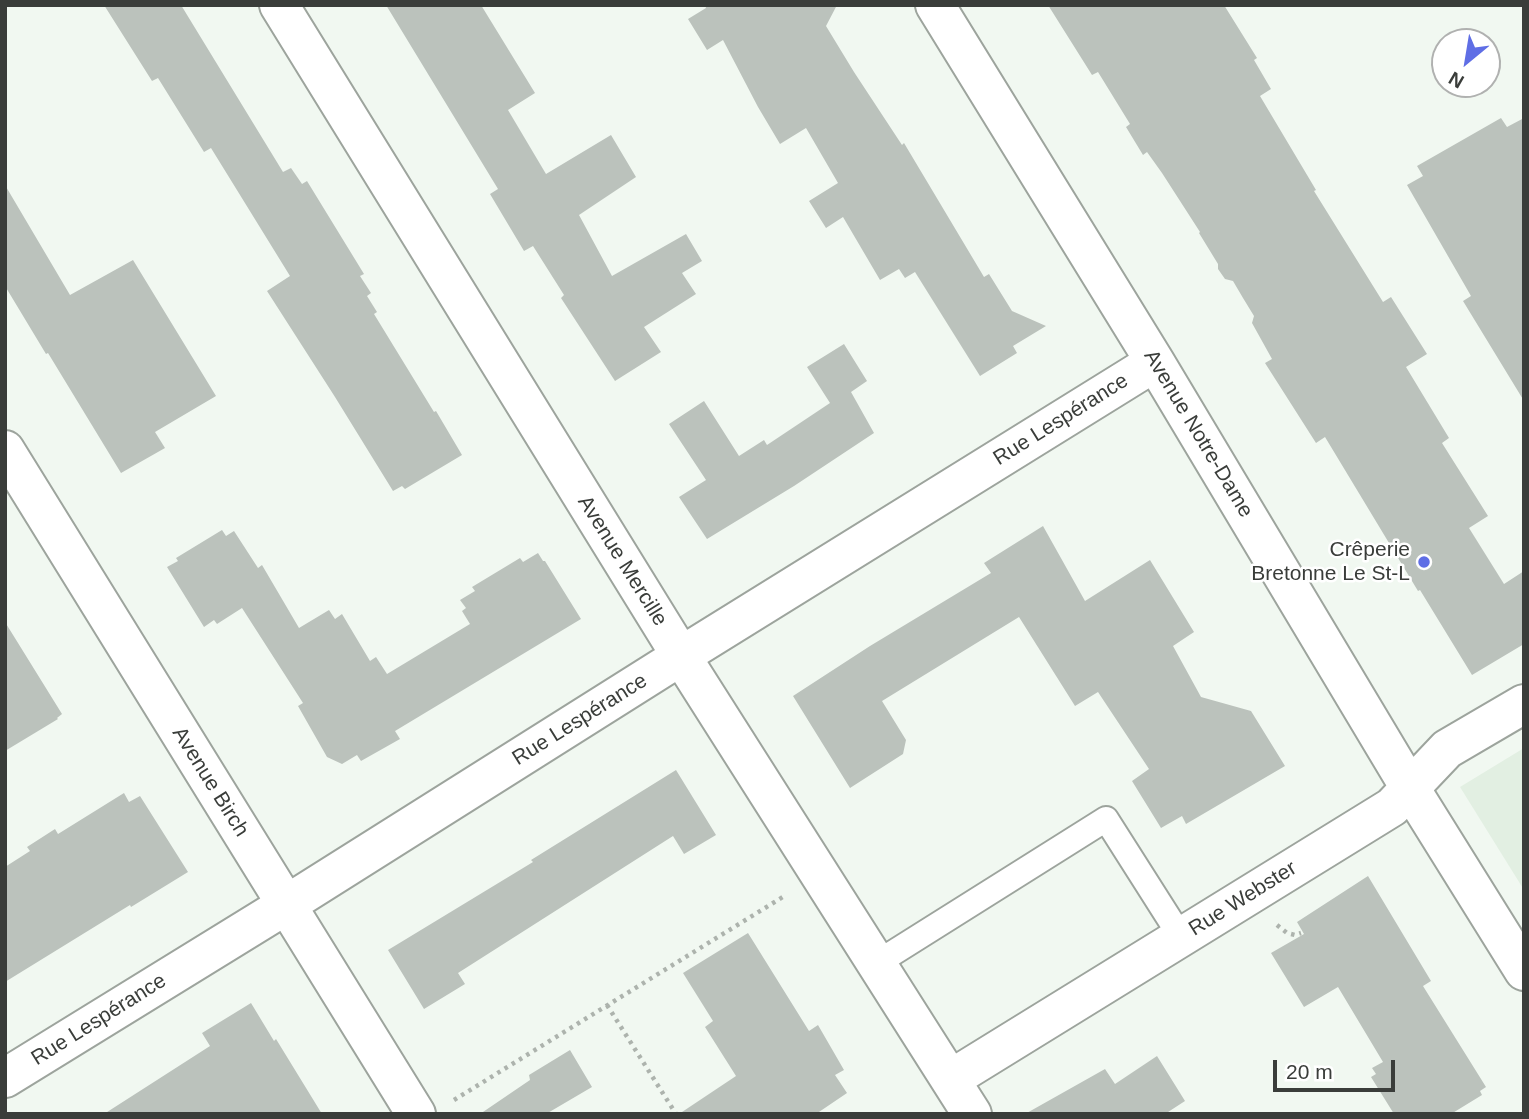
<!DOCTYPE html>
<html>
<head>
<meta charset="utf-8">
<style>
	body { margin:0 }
	#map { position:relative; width:1529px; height:1119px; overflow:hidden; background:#f1f8f1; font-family:Arial,sans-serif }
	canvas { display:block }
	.frame { position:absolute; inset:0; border:7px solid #3a3d3a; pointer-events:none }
	.north { position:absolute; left:1431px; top:28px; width:70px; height:70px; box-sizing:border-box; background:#fff; border:2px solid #b0b1b0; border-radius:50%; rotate:210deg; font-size:19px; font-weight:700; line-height:28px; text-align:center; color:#3a3d3a }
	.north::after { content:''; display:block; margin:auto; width:24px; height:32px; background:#5f6ee5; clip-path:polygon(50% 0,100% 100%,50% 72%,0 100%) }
	.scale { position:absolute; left:1273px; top:1060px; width:122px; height:32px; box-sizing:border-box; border:4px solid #3a3d3a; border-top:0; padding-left:9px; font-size:21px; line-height:24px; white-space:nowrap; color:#3a3d3a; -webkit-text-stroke:5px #fff; paint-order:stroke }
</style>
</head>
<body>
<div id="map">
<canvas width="1529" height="1119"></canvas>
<div class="frame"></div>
<div class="north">N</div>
<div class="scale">20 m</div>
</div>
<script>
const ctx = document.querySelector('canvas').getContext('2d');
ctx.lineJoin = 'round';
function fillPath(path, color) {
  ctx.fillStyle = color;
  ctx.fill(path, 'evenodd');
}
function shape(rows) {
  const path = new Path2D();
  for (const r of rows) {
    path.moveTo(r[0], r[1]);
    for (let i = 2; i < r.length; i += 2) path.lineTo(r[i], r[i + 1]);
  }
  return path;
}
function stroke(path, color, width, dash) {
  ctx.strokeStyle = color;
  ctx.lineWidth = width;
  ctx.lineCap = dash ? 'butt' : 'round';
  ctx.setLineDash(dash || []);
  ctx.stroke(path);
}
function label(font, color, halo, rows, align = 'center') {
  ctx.font = font + ' Arial,sans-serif';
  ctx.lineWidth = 5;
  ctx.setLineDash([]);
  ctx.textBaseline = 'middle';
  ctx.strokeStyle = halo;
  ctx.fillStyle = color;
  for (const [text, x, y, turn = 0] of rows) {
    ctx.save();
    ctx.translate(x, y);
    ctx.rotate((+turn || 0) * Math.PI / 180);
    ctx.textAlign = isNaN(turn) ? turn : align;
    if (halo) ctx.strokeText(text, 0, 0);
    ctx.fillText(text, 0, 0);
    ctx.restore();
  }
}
fillPath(shape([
	[1524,748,1524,890,1460,787]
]), '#e2efe2');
fillPath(shape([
	[104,5,181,5,283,172,291,168,302,184,307,181,364,274,360,276,371,293,367,296,377,312,374,314,434,412,436,411,462,455,405,489,402,486,393,491,335,397,267,291,290,276,211,148,204,152,158,78,152,81],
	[386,5,481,5,535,93,508,110,546,174,611,135,636,177,579,215,612,276,686,234,702,261,682,273,696,294,644,327,661,352,615,381,561,298,564,295,533,246,524,251,490,194,498,189],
	[705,5,837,5,826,26,854,72,902,145,904,143,984,277,989,274,1012,311,1046,326,1013,346,1017,353,980,376,915,272,905,278,899,269,880,280,843,217,826,228,809,201,838,183,806,128,780,144,758,107,723,40,707,50,688,19,706,8],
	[1048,5,1224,5,1257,58,1254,60,1271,89,1260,96,1316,190,1314,191,1383,302,1391,297,1427,354,1406,367,1449,438,1442,443,1488,516,1469,528,1504,584,1524,571,1524,644,1472,675,1420,590,1418,591,1325,437,1316,443,1265,363,1272,359,1252,323,1254,316,1243,298,1233,281,1225,279,1218,269,1218,264,1199,233,1200,232,1162,173,1147,152,1143,155,1126,127,1130,124,1098,72,1092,75],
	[1501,118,1507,127,1524,118,1524,401,1463,301,1471,296,1407,185,1423,176,1417,166],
	[5,185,70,295,133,260,216,396,155,432,165,448,121,473,48,353,46,354,5,286],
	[844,344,867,381,851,392,874,433,794,486,707,539,679,497,706,480,669,424,704,401,739,456,764,440,767,445,830,403,807,367],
	[1043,526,1085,601,1150,560,1194,632,1173,646,1201,697,1251,711,1285,766,1186,824,1182,816,1161,828,1132,781,1149,769,1098,692,1075,706,1019,617,882,701,906,740,903,754,850,788,793,696,870,646,991,573,984,563],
	[222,530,226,536,234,531,258,568,262,565,299,628,329,610,335,619,342,614,370,661,376,657,387,674,470,624,462,611,466,608,460,600,475,591,472,587,520,558,523,562,538,553,543,561,545,561,581,619,395,731,400,739,361,761,357,755,342,764,327,757,298,706,303,703,242,608,217,624,214,620,204,627,167,567,178,561,176,558],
	[5,622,62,714,57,718,58,719,5,751],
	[676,770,716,835,684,854,673,836,458,973,465,984,424,1009,388,950,533,862,531,860],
	[124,793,129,802,140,796,188,872,131,907,130,905,5,982,5,867,30,851,27,847,55,829,58,834],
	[1368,876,1431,981,1423,986,1486,1087,1480,1091,1482,1095,1451,1114,1394,1114,1371,1077,1376,1074,1372,1068,1383,1062,1338,987,1304,1007,1271,953,1304,934,1297,922],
	[748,933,809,1031,818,1025,844,1070,835,1075,847,1093,816,1114,679,1114,736,1076,705,1027,713,1021,683,973],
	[251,1003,274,1041,276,1039,322,1114,104,1114,210,1046,202,1033],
	[570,1050,592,1087,546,1114,480,1114,530,1080,529,1075],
	[1157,1056,1185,1101,1165,1114,1025,1114,1105,1069,1115,1084]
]), '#bbc2bc');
const lane = shape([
	[877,963,1106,819,1181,937]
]);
const street = shape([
	[279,5,681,656,972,1114],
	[935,5,1155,362,1410,788,1524,971],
	[5,450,416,1114],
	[5,1078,286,905,681,656,1155,362],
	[951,1079,1392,807,1447,749,1524,704]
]);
stroke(lane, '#9da49d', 28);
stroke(street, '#9da49d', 42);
stroke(shape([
	[1277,925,1287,933,1295,935,1301,933],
	[607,1005,676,1114],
	[454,1100,786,895]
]), '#adb3ad', 4.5, [3.5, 5]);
stroke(lane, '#fff', 24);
stroke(street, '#fff', 38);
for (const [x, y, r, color] of [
	[1424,562,7,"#5f6ee5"]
]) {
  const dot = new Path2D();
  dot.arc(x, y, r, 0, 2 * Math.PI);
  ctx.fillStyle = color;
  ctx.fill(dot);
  stroke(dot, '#fff', 2.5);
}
label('21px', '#3a3d3a', '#fff', [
	["Rue Lespérance",1061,420,-32],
	["Avenue Notre-Dame",1198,434,59],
	["Avenue Mercille",622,561,58],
	["Rue Lespérance",580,720,-32],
	["Avenue Birch",210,782,58],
	["Rue Webster",1243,899,-32],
	["Rue Lespérance",99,1020,-32]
]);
label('21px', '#3a3d3a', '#fff', [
	["Crêperie",1410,550],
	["Bretonne Le St-L",1410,574]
], 'right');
</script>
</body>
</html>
